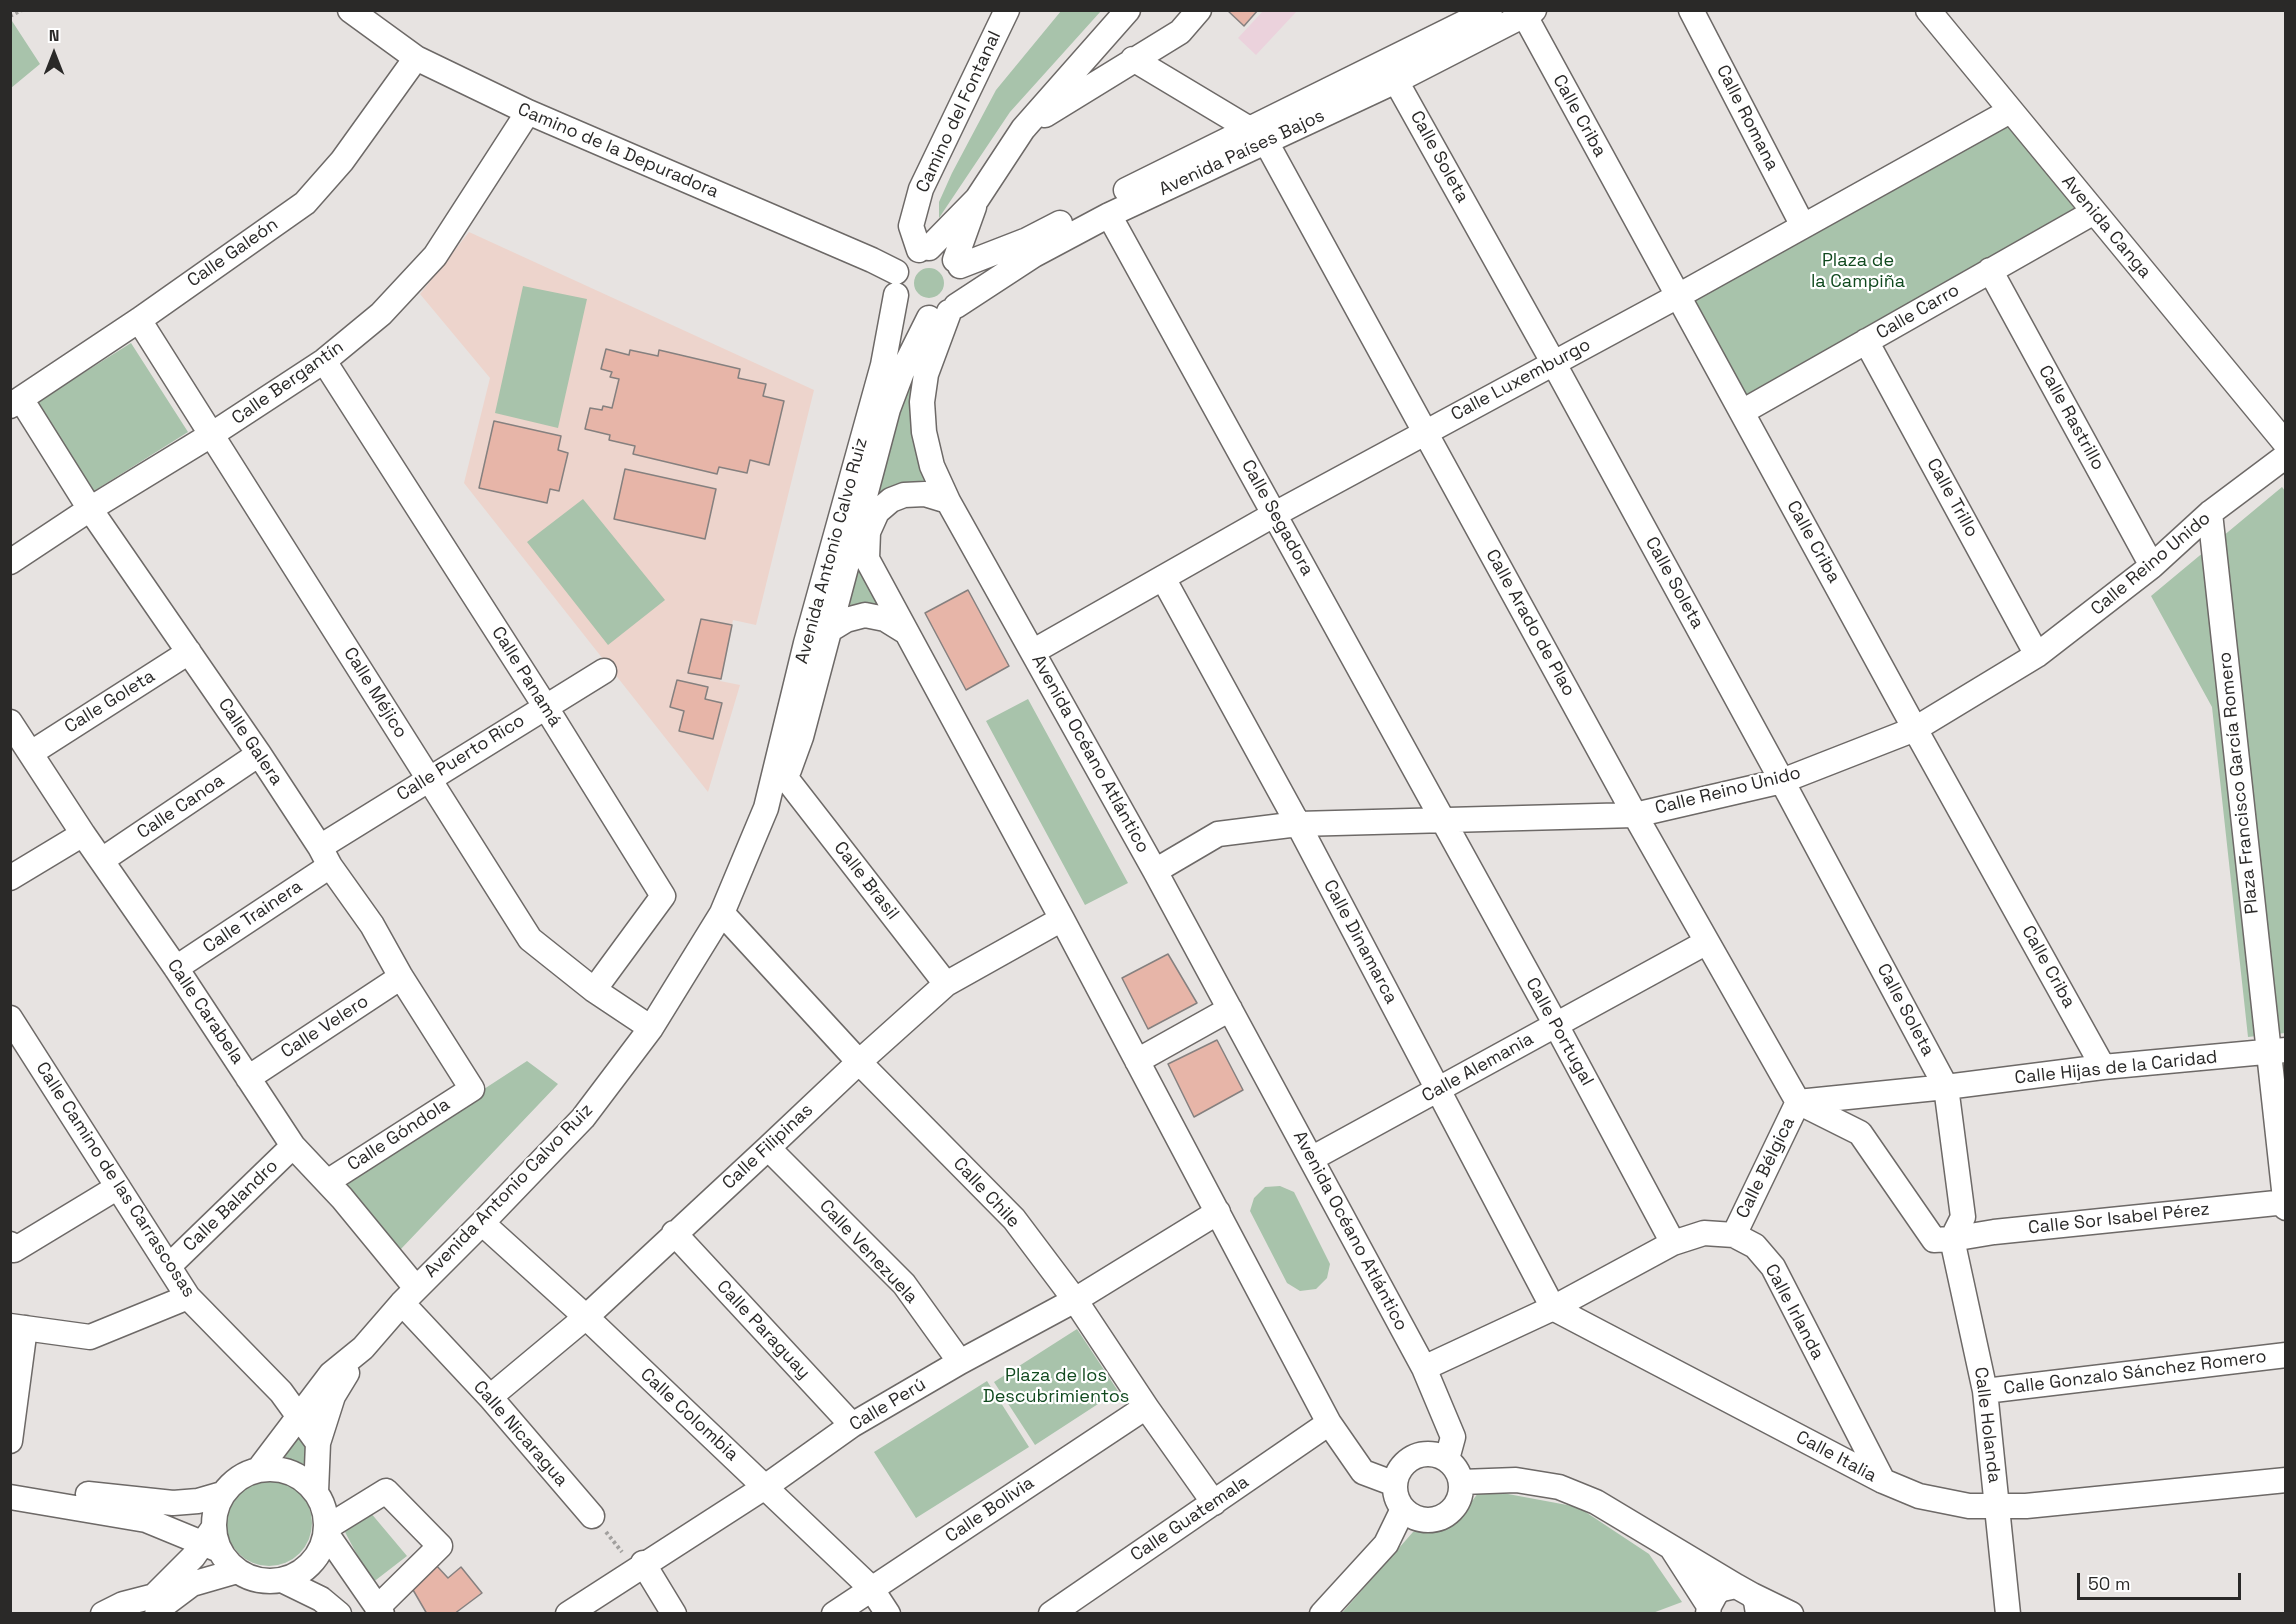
<!DOCTYPE html>
<html>
<head>
<meta charset="utf-8">
<style>
	body { margin:0 }
	#map { position:relative; width:2296px; height:1624px; overflow:hidden; background:#e7e3e1; font-family:"Space Grotesk",sans-serif }
	canvas { display:block }
	.frame { position:absolute; inset:0; border:12px solid #2a2928; pointer-events:none }
	.north { position:absolute; left:24px; top:24px; width:60px; height:60px; -webkit-text-stroke:4px #fff; paint-order:stroke; rotate:0deg; font-size:16px; font-weight:700; line-height:24px; text-align:center; color:#2a2928 }
	.north::after { content:''; display:block; margin:auto; width:21px; height:27px; background:#2a2928; clip-path:polygon(50% 0,100% 100%,50% 72%,0 100%) }
	.scale { position:absolute; left:2077px; top:1573px; width:164px; height:27px; box-sizing:border-box; border:3px solid #2a2928; border-top:0; padding-left:8px; font-size:18px; line-height:21px; white-space:nowrap; color:#2a2928; -webkit-text-stroke:4px #fff; paint-order:stroke }
</style>
</head>
<body>
<div id="map">
<canvas width="2296" height="1624"></canvas>
<div class="frame"></div>
<div class="north">N</div>
<div class="scale">50 m</div>
</div>
<script>
const ctx = document.querySelector('canvas').getContext('2d');
ctx.lineJoin = 'round';
function fillPath(path, color) {
  ctx.fillStyle = color;
  ctx.fill(path, 'evenodd');
}
function shape(rows) {
  const path = new Path2D();
  for (const r of rows) {
    if (r.length === 3) {
      path.moveTo(r[0] + r[2], r[1]);
      path.arc(r[0], r[1], r[2], 0, 2 * Math.PI);
      continue;
    }
    path.moveTo(r[0], r[1]);
    for (let i = 2; i < r.length; i += 2) path.lineTo(r[i], r[i + 1]);
  }
  return path;
}
function stroke(path, color, width, dash) {
  ctx.strokeStyle = color;
  ctx.lineWidth = width;
  ctx.lineCap = dash ? 'butt' : 'round';
  ctx.setLineDash(dash || []);
  ctx.stroke(path);
}
function label(font, color, halo, rows, align = 'center') {
  ctx.font = font + ' "Space Grotesk",sans-serif';
  ctx.lineWidth = 4.5;
  ctx.setLineDash([]);
  ctx.textBaseline = 'middle';
  ctx.strokeStyle = halo;
  ctx.fillStyle = color;
  for (const [text, x, y, turn = 0] of rows) {
    ctx.save();
    ctx.translate(x, y);
    ctx.rotate((+turn || 0) * Math.PI / 180);
    ctx.textAlign = isNaN(turn) ? turn : align;
    if (halo) ctx.strokeText(text, 0, 0);
    ctx.fillText(text, 0, 0);
    ctx.restore();
  }
}
fillPath(shape([
	[1263,11,1297,11,1256,55,1238,38]
]), '#ebd2dc');
fillPath(shape([
	[469,232,814,390,756,625,733,620,720,681,740,685,708,792,464,483,490,378,420,294]
]), '#edd4cc');
fillPath(shape([
	[1061,11,1101,11,1010,112,939,218,939,202,952,173,996,90],
	[12,21,40,64,11,88,10,22],
	[2006,124,2080,212,1745,399,1692,300],
	[929,283,15],
	[523,286,587,299,558,428,495,413],
	[131,343,188,432,94,491,37,402],
	[919,355,912,421,918,459,929,484,911,483,891,487,873,498,900,400],
	[2282,487,2285,491,2285,1033,2248,1037,2212,707,2151,596],
	[583,499,665,600,608,645,527,542],
	[856,561,878,605,842,608],
	[1028,699,1128,883,1085,905,986,721],
	[527,1061,558,1084,400,1250,340,1183],
	[1280,1186,1294,1192,1330,1264,1327,1278,1316,1289,1300,1291,1287,1283,1250,1211,1254,1198,1265,1187],
	[1077,1329,1118,1391,1035,1445,994,1382],
	[987,1381,1029,1447,916,1518,874,1452],
	[298,1431,307,1446,311,1467,278,1454],
	[269,1523,43],
	[1481,1489,1578,1507,1649,1554,1682,1602,1650,1614,1341,1614,1413,1532,1455,1524],
	[370,1512,407,1556,372,1583,345,1532]
]), '#a8c3ab');
const building = shape([
	[1227,10,1258,10,1244,26,1227,10],
	[606,349,629,355,630,350,658,356,659,350,740,369,738,378,766,384,763,396,784,401,769,465,750,460,747,473,719,467,717,474,633,454,635,446,609,440,610,435,585,429,590,408,602,410,603,406,612,408,619,379,610,377,612,372,601,369,606,349],
	[494,421,561,436,558,450,568,453,559,491,550,489,547,503,479,488,494,421],
	[625,469,716,489,705,539,614,519,625,469],
	[968,590,1009,666,966,690,925,613,968,590],
	[701,619,732,625,721,679,688,673,701,619],
	[677,680,708,687,705,699,722,703,713,739,679,731,684,711,670,707,677,680],
	[1168,954,1197,1003,1148,1029,1122,978,1168,954],
	[1217,1040,1243,1090,1194,1117,1168,1064,1217,1040],
	[434,1563,448,1578,461,1567,482,1593,454,1614,427,1614,409,1583,434,1563]
]);
fillPath(building, '#e7b5a8');
stroke(building, '#85807f', 1.5);
const minor = shape([
	[350,10,416,58,528,112,872,260,896,272],
	[1691,10,1803,226],
	[1928,10,2286,444],
	[1525,16,1915,729,2103,1067],
	[1133,59,1248,128],
	[1396,81,1553,362,1782,781,1946,1087,2103,1067,2286,1050],
	[1045,115,1180,32,1199,10],
	[1266,142,1635,815,1798,1102],
	[1126,190,1490,10],
	[1109,215,1556,1025,1673,1243],
	[929,248,977,199,1023,129,1128,10],
	[919,250,911,226,921,189,1007,10],
	[955,260,974,207],
	[960,266,1027,240,1060,223],
	[1990,270,2152,566],
	[956,306,1034,255,1109,215,1396,81,1534,10],
	[139,320,530,939,594,990,651,1028],
	[1866,341,2037,655],
	[324,361,545,706,663,896,594,990],
	[21,399,90,509,259,754,320,847,330,866,372,925,401,977,472,1089,327,1182],
	[10,406,139,320,305,203,342,161,416,58],
	[1742,412,2094,212],
	[948,501,932,466,924,432,922,402,926,374,949,312],
	[2210,513,2286,1208],
	[10,562,90,509,211,435,324,361,381,314,435,256,528,112],
	[1163,578,1298,824,1553,1308,1673,1243,1704,1233,1734,1235,1755,1246,1773,1267,1883,1481],
	[828,631,846,620,865,615,885,619,906,632],
	[1034,651,1275,514,1678,296,2010,111],
	[10,722,83,834,176,968,293,1146,342,1198,416,1288],
	[31,753,189,652],
	[789,770,801,737,888,409,902,372,929,318],
	[786,778,946,984],
	[320,847,604,671],
	[102,860,259,754],
	[1155,871,1218,834,1298,824,1635,815,1782,781,1915,729,2037,655,2152,566,2210,513,2286,456],
	[10,878,83,834],
	[722,913,859,1062,1014,1219,1075,1300,1146,1407,1214,1503],
	[176,968,330,866],
	[10,1018,188,1297,281,1392,318,1443],
	[1137,1061,1230,1009],
	[248,1078,401,977],
	[1946,1087,1963,1217,1952,1239,1934,1240,1860,1133,1798,1102,1946,1087],
	[768,1148,904,1284,960,1362],
	[1311,1159,1707,942],
	[482,1223,586,1317,871,1588,888,1614],
	[674,1233,852,1425],
	[1734,1235,1798,1102],
	[10,1244,14,1250,118,1187],
	[169,1266,293,1146],
	[402,1303,490,1397,592,1516],
	[10,1326,90,1337,188,1297],
	[1424,1368,1553,1308,1883,1481,1919,1496,1969,1506,2026,1506,2286,1480],
	[1985,1391,2286,1355],
	[490,1397,586,1317,768,1148,859,1062,946,984,1062,919],
	[10,1441,25,1328],
	[1428,1487,33],
	[270,1525,56],
	[259,1469,331,1374,363,1348,402,1303,482,1223,583,1118,651,1028,722,913,766,808,806,643,883,365,896,295],
	[1462,1482,1516,1480,1559,1487,1596,1502,1736,1586],
	[1395,1484,1363,1472,1329,1423,1062,919,867,559,868,532,877,512,891,500,904,495,925,494,948,501,1155,871,1424,1368,1453,1437,1447,1459],
	[316,1492,318,1443,333,1396,347,1373],
	[88,1494,173,1503,198,1501,222,1494],
	[10,1497,146,1520,219,1550],
	[326,1528,386,1491,440,1546,377,1608],
	[326,1533,382,1614],
	[1673,1550,1709,1606],
	[643,1563,674,1614],
	[282,1580,321,1599,339,1614],
	[1752,1595,1791,1614],
	[103,1614,123,1604,154,1596,193,1557,212,1530],
	[157,1614,164,1605,192,1584,237,1571],
	[568,1614,765,1487,852,1425,960,1362,1075,1300,1218,1212],
	[834,1614,1146,1407],
	[1051,1614,1329,1423],
	[1322,1614,1386,1544,1403,1509],
	[1708,1614,1709,1606,1716,1593,1722,1589,1736,1586,1752,1595,1756,1601,1758,1614],
	[2008,1614,1985,1391,1952,1239,1994,1232,2286,1202]
]);
stroke(minor, '#6d6967', 27);
stroke(shape([
	[10,16,22,10],
	[606,1532,622,1552]
]), '#a2a09e', 4, [3, 3]);
stroke(minor, '#fff', 24);
label('18px', '#2a2928', '#fff', [
	["Camino del Fontanal",959,112,-65],
	["Calle Criba",1579,116,61],
	["Calle Romana",1747,118,63],
	["Camino de la Depuradora",618,151,23],
	["Avenida Países Bajos",1242,153,-25],
	["Calle Soleta",1439,157,61],
	["Avenida Canga",2106,227,50],
	["Calle Galeón",233,253,-35],
	["Calle Carro",1918,312,-30],
	["Calle Luxemburgo",1521,380,-28],
	["Calle Bergantín",288,383,-35],
	["Calle Rastrillo",2071,418,61],
	["Calle Trillo",1952,498,61],
	["Calle Segadora",1277,518,61],
	["Calle Criba",1813,542,61],
	["Avenida Antonio Calvo Ruiz",832,551,-75],
	["Calle Reino Unido",2151,564,-40],
	["Calle Soleta",1674,583,61],
	["Calle Arado de Plao",1530,623,61],
	["Calle Panamá",526,677,58],
	["Calle Méjico",375,693,58],
	["Calle Goleta",110,702,-32],
	["Calle Galera",250,742,56],
	["Avenida Océano Atlántico",1090,754,61],
	["Calle Puerto Rico",461,758,-32],
	["Plaza Francisco García Romero",2239,783,-96],
	["Calle Reino Unido",1728,791,-14],
	["Calle Canoa",181,807,-34],
	["Calle Brasil",866,881,52],
	["Calle Trainera",253,917,-34],
	["Calle Dinamarca",1360,942,62],
	["Calle Criba",2048,967,61],
	["Calle Soleta",1905,1010,62],
	["Calle Carabela",205,1012,56],
	["Calle Velero",325,1027,-33],
	["Calle Portugal",1559,1032,61],
	["Calle Alemania",1478,1068,-29],
	["Calle Hijas de la Caridad",2116,1068,-6],
	["Calle Góndola",399,1135,-33],
	["Calle Filipinas",768,1147,-43],
	["Calle Bélgica",1766,1168,-64],
	["Calle Camino de las Carrascosas",115,1180,57],
	["Avenida Antonio Calvo Ruiz",509,1191,-46],
	["Calle Chile",986,1193,47],
	["Calle Balandro",231,1206,-44],
	["Calle Sor Isabel Pérez",2119,1219,-6],
	["Avenida Océano Atlántico",1350,1231,62],
	["Calle Venezuela",868,1252,47],
	["Calle Irlanda",1794,1312,62],
	["Calle Paraguay",763,1330,47],
	["Calle Gonzalo Sánchez Romero",2135,1373,-7],
	["Calle Perú",888,1405,-31],
	["Calle Colombia",689,1415,43],
	["Calle Holanda",1987,1425,83],
	["Calle Nicaragua",520,1434,49],
	["Calle Italia",1836,1457,28],
	["Calle Bolivia",990,1510,-34],
	["Calle Guatemala",1190,1519,-34]
]);
label('18px', '#10491e', '#fff', [
	["Plaza de",1858,261],
	["la Campiña",1858,282],
	["Plaza de los",1056,1376],
	["Descubrimientos",1056,1397]
]);
</script>
</body>
</html>
